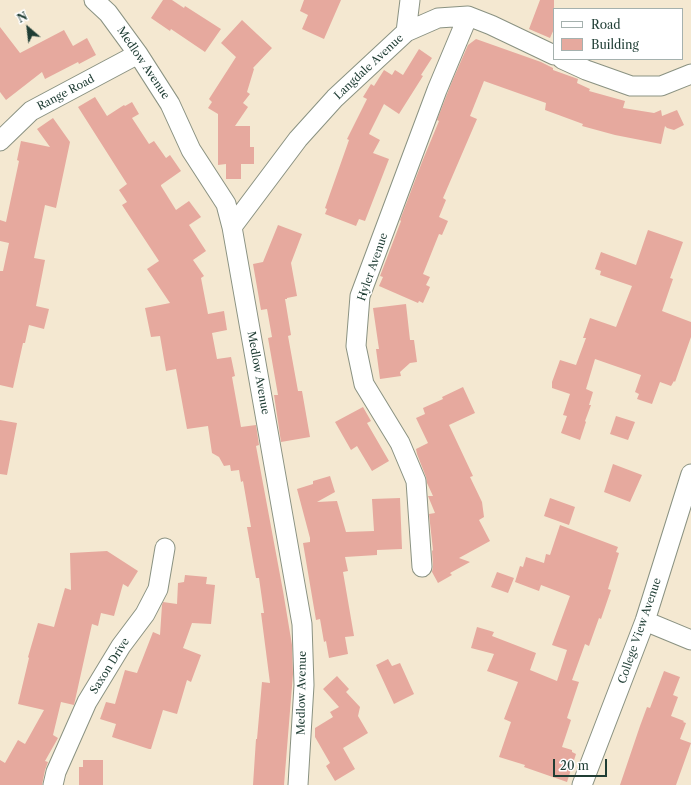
<!DOCTYPE html>
<html>
<head>
<meta charset="utf-8">
<style>
	body { margin:0 }
	#map { position:relative; width:691px; height:785px; overflow:hidden; background:#f4e8d1; font-family:"Libre Caslon Text",serif }
	canvas { display:block }
	.legend { position:absolute; left:553px; top:8px; width:130px; height:52px; box-sizing:border-box; background:#fff; border:1px solid #a5b1ae; margin:0; padding:5px 7px; list-style:none; font-size:12px; color:#1f3d34 }
	.legend li { display:flex; align-items:center; gap:8px; height:20px }
	.legend b { width:20px; border:1px solid #a5b1ae }
	.north { position:absolute; left:8px; top:8px; width:40px; height:40px; -webkit-text-stroke:3px #fff; paint-order:stroke; rotate:332deg; font-size:11px; font-weight:700; line-height:16px; text-align:center; color:#1f3d34 }
	.north::after { content:''; display:block; margin:auto; width:14px; height:18px; background:#1f3d34; clip-path:polygon(50% 0,100% 100%,50% 72%,0 100%) }
	.scale { position:absolute; left:553px; top:759px; width:54px; height:18px; box-sizing:border-box; border:2px solid #1f3d34; border-top:0; padding-left:5px; font-size:12px; line-height:14px; white-space:nowrap; color:#1f3d34; -webkit-text-stroke:3px #fff; paint-order:stroke }
</style>
</head>
<body>
<div id="map">
<canvas width="691" height="785"></canvas>
<ul class="legend">
<li><b style="height:5px;background:#fff"></b>Road</li>
<li><b style="height:11px;background:#e6a99e"></b>Building</li>
</ul>
<div class="north">N</div>
<div class="scale">20 m</div>
</div>
<script>
const ctx = document.querySelector('canvas').getContext('2d');
ctx.lineJoin = 'round';
function fillPath(path, color) {
  ctx.fillStyle = color;
  ctx.fill(path, 'evenodd');
}
function shape(rows) {
  const path = new Path2D();
  for (const r of rows) {
    path.moveTo(r[0], r[1]);
    for (let i = 2; i < r.length; i += 2) path.lineTo(r[i], r[i + 1]);
  }
  return path;
}
function stroke(path, color, width, dash) {
  ctx.strokeStyle = color;
  ctx.lineWidth = width;
  ctx.lineCap = dash ? 'butt' : 'round';
  ctx.setLineDash(dash || []);
  ctx.stroke(path);
}
function label(font, color, halo, rows, align = 'center') {
  ctx.font = font + ' "Libre Caslon Text",serif';
  ctx.lineWidth = 3.5;
  ctx.setLineDash([]);
  ctx.textBaseline = 'middle';
  ctx.strokeStyle = halo;
  ctx.fillStyle = color;
  for (const [text, x, y, turn = 0] of rows) {
    ctx.save();
    ctx.translate(x, y);
    ctx.rotate((+turn || 0) * Math.PI / 180);
    ctx.textAlign = isNaN(turn) ? turn : align;
    if (halo) ctx.strokeText(text, 0, 0);
    ctx.fillText(text, 0, 0);
    ctx.restore();
  }
}
fillPath(shape([
	[163,0,172,0,184,8,185,6,221,29,205,52,171,29,170,31,151,18],
	[304,0,341,0,324,39,302,29,308,15,300,11],
	[540,0,554,0,554,29,550,38,529,29],
	[242,20,272,48,253,68,254,69,247,92,250,94,243,103,248,107,235,126,250,126,250,147,254,147,254,164,241,164,241,179,226,179,226,164,218,165,218,114,208,108,212,102,209,99,236,57,221,43],
	[0,27,20,53,64,30,73,46,87,38,96,55,79,64,78,62,45,79,42,72,6,100,0,92],
	[476,39,541,62,553,68,553,70,578,79,577,83,590,89,589,91,625,101,623,108,654,113,661,110,662,116,677,110,684,125,674,130,667,128,665,126,661,144,615,135,582,126,583,124,545,110,546,103,484,81,470,116,477,119,443,198,446,200,439,217,448,221,442,235,439,234,423,274,430,277,426,285,430,287,423,303,419,301,418,303,379,286,383,277,380,276,401,221,400,220,422,162,439,121,437,120,451,84,468,45],
	[419,49,432,58,421,75,423,76,399,114,384,104,369,134,380,140,373,153,389,159,365,221,359,219,356,226,325,214,327,209,325,208,349,140,347,139,367,99,363,97,371,84,374,86,384,70,392,75,395,70,403,75],
	[95,97,107,116,124,105,125,106,132,102,139,114,132,118,149,144,154,141,166,158,170,155,181,171,161,185,161,186,176,210,189,201,201,217,189,225,206,251,193,260,204,276,201,278,208,314,224,311,227,330,212,333,217,359,231,357,235,376,232,377,241,427,256,425,259,445,256,446,283,591,292,645,293,674,284,785,253,785,256,739,257,739,262,682,270,683,261,613,264,613,259,578,256,578,247,527,251,527,243,481,241,482,239,470,231,471,230,465,224,466,219,457,212,453,208,426,187,429,176,369,166,371,160,336,151,337,145,308,170,303,147,269,159,261,122,205,127,202,119,190,127,184,78,107],
	[53,118,70,142,56,208,45,205,34,258,45,260,36,306,49,309,44,329,29,325,25,343,23,343,13,388,0,385,0,271,3,271,9,243,0,241,0,220,6,222,19,161,17,160,21,141,50,147,37,129],
	[278,225,302,234,291,263,297,296,287,298,287,299,285,299,291,335,288,336,298,391,302,391,310,437,281,442,274,395,278,395,268,338,272,337,267,309,261,310,253,264,263,262],
	[648,230,683,242,670,278,673,279,662,311,691,322,691,337,675,382,674,381,671,386,660,382,652,404,637,399,639,394,635,392,641,375,595,359,586,389,593,392,589,405,591,405,585,421,586,422,580,440,561,433,567,416,563,415,570,394,552,388,552,382,560,360,576,365,586,338,583,338,590,318,616,327,632,286,600,275,601,271,595,269,601,252,636,265],
	[406,304,410,340,414,340,417,362,410,363,400,372,401,376,380,379,376,349,379,349,373,308],
	[463,387,475,413,449,425,473,476,470,477,482,502,484,517,479,520,490,541,459,558,470,562,450,573,452,575,438,583,432,572,433,566,432,551,433,550,429,514,435,513,428,496,433,496,427,483,426,477,417,454,416,449,428,443,416,418,425,414,423,408,443,399,442,397],
	[363,407,371,421,367,423,389,461,372,471,357,446,351,450,335,422],
	[616,416,635,422,628,440,610,434],
	[0,420,17,423,7,475,0,474],
	[613,464,642,475,630,502,604,492],
	[330,476,335,492,317,502,337,501,346,532,374,531,372,499,400,498,402,549,377,550,377,555,345,557,348,571,343,572,354,636,345,637,348,654,329,658,326,641,324,642,320,619,316,620,303,543,310,542,310,538,297,489,313,484,313,481],
	[550,498,575,507,569,525,544,516],
	[560,525,618,547,616,552,619,553,608,589,611,590,601,619,599,618,589,646,585,644,572,680,579,682,567,718,571,720,562,747,572,750,572,752,576,754,567,782,524,767,525,765,499,757,511,722,504,719,518,682,487,671,494,654,471,648,477,627,494,632,492,636,536,653,530,670,557,681,567,650,552,645,570,596,541,585,539,591,515,582,520,566,523,567,526,557,544,563,546,554,550,555],
	[107,551,138,571,128,587,123,584,114,616,101,613,98,626,92,624,74,705,61,702,53,735,58,738,45,761,48,762,45,770,42,785,0,785,0,760,5,763,18,740,25,744,44,710,18,704,29,658,28,657,38,623,54,627,65,588,71,590,70,553],
	[497,572,514,578,508,593,491,587],
	[185,575,207,577,206,584,215,585,211,624,192,623,183,648,201,655,191,682,187,680,177,714,163,710,151,749,149,749,112,737,116,724,100,719,106,702,115,704,125,670,137,673,153,632,160,635,162,605,163,602,177,604,178,583,184,582],
	[388,659,392,666,400,663,414,694,394,704,376,665],
	[664,671,680,677,673,695,678,697,671,716,684,721,683,722,686,723,680,739,691,743,676,785,620,785,640,726,647,707,650,708],
	[337,676,349,689,346,692,360,707,358,716,368,733,343,748,355,769,335,781,326,766,330,763,315,737,315,728,333,717,330,712,339,707,323,689],
	[83,760,103,760,103,785,79,785,79,767,83,767]
]), '#e6a99e');
const street = shape([
	[94,0,108,13,138,54,170,104,191,150,226,204,232,227,302,624,304,685,298,785],
	[406,32,410,0],
	[562,59,586,70,631,86,661,86,691,74],
	[0,141,31,111,138,54],
	[232,227,298,139,335,98,406,32,438,18,468,16,491,25,554,55],
	[422,567,416,481,400,443,364,384,356,346,360,296,437,90,468,16],
	[645,621,691,640],
	[53,785,56,772,87,702,121,646,145,614,158,589,165,548],
	[582,785,645,621,691,474]
]);
stroke(street, '#8a9282', 21);
stroke(street, '#fff', 19);
label('11px', '#1f3d34', '#fff', [
	["Medlow Avenue",143,63,56],
	["Langdale Avenue",369,67,-43],
	["Range Road",66,93,-28],
	["Hyler Avenue",373,267,-71],
	["Medlow Avenue",258,373,80],
	["College View Avenue",640,631,-71],
	["Saxon Drive",110,666,-58],
	["Medlow Avenue",302,693,-89]
]);
</script>
</body>
</html>
